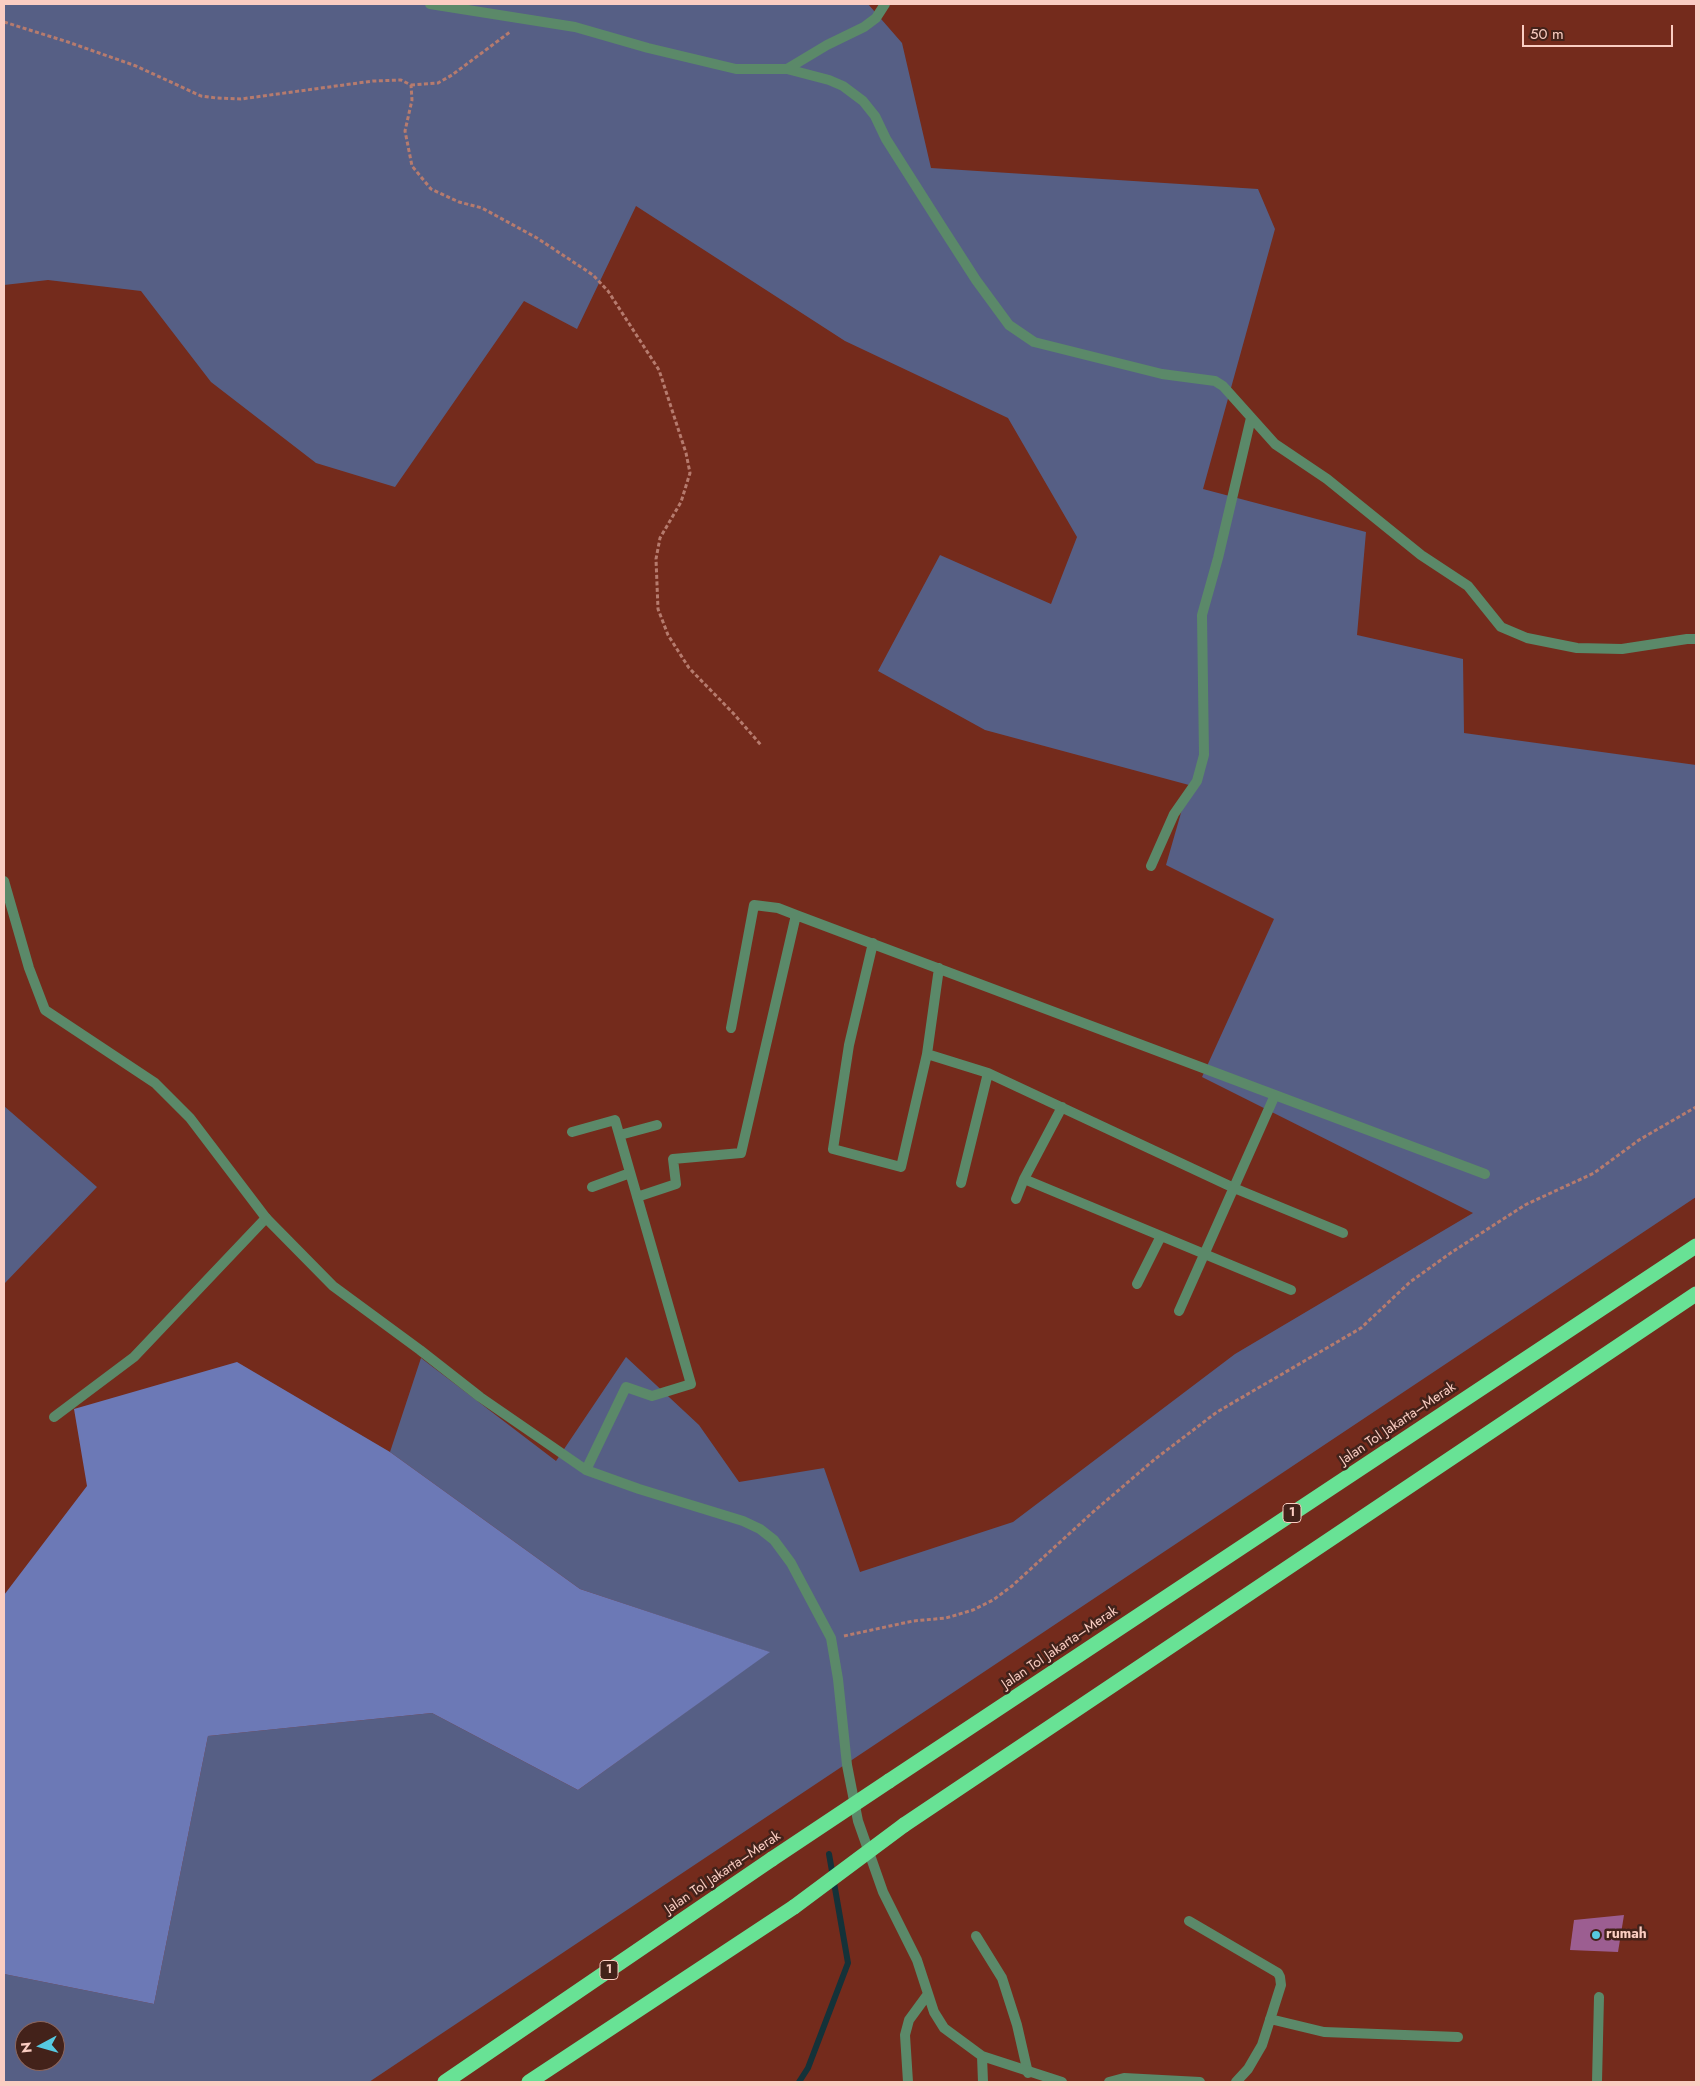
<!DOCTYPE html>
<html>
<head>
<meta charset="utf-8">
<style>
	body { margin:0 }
	#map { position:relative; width:1700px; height:2086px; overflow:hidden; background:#742b1c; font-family:Jost,sans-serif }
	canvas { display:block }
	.frame { position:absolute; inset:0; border:5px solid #facdc2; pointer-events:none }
	.north { position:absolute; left:15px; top:2021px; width:50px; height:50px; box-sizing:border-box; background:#43221a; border:1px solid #8c665d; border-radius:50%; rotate:264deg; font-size:14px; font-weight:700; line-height:20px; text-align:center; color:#facdc2 }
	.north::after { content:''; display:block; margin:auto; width:18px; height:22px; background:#56c9e1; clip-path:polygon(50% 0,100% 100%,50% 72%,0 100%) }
	.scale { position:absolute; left:1522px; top:25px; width:151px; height:22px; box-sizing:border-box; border:2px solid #facdc2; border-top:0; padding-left:6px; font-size:15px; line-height:18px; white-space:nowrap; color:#facdc2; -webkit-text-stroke:4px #43221a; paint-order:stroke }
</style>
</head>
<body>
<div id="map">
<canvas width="1700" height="2086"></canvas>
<div class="frame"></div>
<div class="north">N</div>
<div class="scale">50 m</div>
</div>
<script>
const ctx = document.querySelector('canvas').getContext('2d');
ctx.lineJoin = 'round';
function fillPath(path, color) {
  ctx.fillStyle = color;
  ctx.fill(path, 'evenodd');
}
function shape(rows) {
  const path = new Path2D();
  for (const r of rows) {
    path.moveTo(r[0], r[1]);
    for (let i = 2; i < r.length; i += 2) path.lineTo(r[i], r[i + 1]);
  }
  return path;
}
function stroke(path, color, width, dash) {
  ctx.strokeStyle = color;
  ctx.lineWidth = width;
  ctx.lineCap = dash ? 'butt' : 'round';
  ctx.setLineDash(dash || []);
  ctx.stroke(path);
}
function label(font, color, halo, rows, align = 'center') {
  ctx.font = font + ' Jost,sans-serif';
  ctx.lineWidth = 5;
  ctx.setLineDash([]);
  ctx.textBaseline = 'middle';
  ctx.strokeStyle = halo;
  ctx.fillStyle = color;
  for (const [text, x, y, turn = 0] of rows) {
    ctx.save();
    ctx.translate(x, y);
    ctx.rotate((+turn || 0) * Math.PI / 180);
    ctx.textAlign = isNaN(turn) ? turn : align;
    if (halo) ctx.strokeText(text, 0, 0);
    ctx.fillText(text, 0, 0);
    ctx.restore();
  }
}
fillPath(shape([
	[4,4,868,4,902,43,931,168,1258,189,1275,229,1203,489,1366,532,1357,635,1463,659,1464,733,1696,765,1696,1197,369,2082,4,2082,4,1974,154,2004,208,1736,432,1713,578,1790,769,1652,580,1589,390,1452,421,1358,556,1461,626,1357,699,1425,739,1482,824,1468,860,1572,1013,1522,1235,1354,1473,1213,1202,1077,1274,919,1166,865,1189,785,985,730,878,671,940,555,1051,604,1077,537,1008,418,845,341,636,206,577,329,524,301,395,487,316,463,211,382,141,291,48,280,4,285],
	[25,2031,55,2031,55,2061,25,2061],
	[4,1106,97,1187,4,1284]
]), '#565f85');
fillPath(shape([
	[237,1362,390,1452,580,1589,770,1652,578,1790,432,1713,208,1736,154,2004,4,1974,4,1595,87,1486,74,1409]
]), '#6c79b6');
stroke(shape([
	[799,2082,808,2068,848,1963,829,1854]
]), '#143239', 6);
fillPath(shape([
	[1624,1915,1618,1952,1570,1950,1574,1920]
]), '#9c5e91');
stroke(shape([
	[4,22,68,42,136,66,201,96,216,98,241,99,373,81,401,80,411,85,412,100,405,131,412,166,431,189,459,202,482,208,537,238,593,275,608,291,659,370,686,453,690,473,681,502,660,538,656,559,658,609,668,635,689,668,733,713,761,745],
	[411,85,438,83,452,75,510,32],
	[844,1636,913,1621,946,1618,973,1610,993,1600,1012,1586,1093,1512,1155,1459,1217,1412,1361,1328,1410,1282,1452,1252,1525,1205,1594,1173,1639,1140,1696,1107]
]), '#b67b6e', 3, [4, 2.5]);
stroke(shape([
	[54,1417,134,1357,266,1218],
	[976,1936,1002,1978,1017,2025,1028,2073]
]), '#5b8969', 10);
stroke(shape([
	[430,4,575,27,648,48,736,69,787,69,829,80,843,86,863,101,875,116,886,139,940,224,976,280,1009,325,1034,342,1162,374,1215,381,1223,386,1275,444,1327,479,1421,555,1468,586,1501,627,1527,638,1577,648,1622,649,1687,639,1696,639],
	[787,69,827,45,864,27,876,18,885,4],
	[1151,866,1174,814,1197,781,1204,755,1202,615,1218,558,1251,418],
	[4,881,29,968,45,1010,155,1083,190,1118,266,1218,333,1286,420,1350,480,1397,586,1470,639,1489,743,1521,760,1529,774,1540,791,1563,831,1638,838,1679,847,1765,858,1821,883,1892,917,1960,934,2012,944,2028,982,2056,1062,2082],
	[796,915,1485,1174],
	[873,943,849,1045,833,1149,901,1167,927,1054,939,968],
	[927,1054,988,1073,1234,1188,1343,1233],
	[572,1132,615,1120,691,1384,652,1396,626,1387,586,1470],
	[620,1135,657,1125],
	[1024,1179,1291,1290],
	[961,1183,988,1073],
	[592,1187,630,1173],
	[637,1197,676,1184,673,1159,741,1153,796,915,778,908,754,905,731,1028],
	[1016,1199,1024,1179,1062,1107],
	[1137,1284,1161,1236],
	[1179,1311,1275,1095],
	[1189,1921,1278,1973,1280,1977,1281,1985,1262,2045,1248,2069,1236,2082],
	[1270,2019,1324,2032,1458,2037],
	[982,2056,983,2082],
	[908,2082,905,2035,909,2020,928,1994],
	[1109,2082,1124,2078,1200,2082],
	[1597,2082,1599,1997]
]), '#5b8969', 10);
stroke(shape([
	[889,1781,1696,1246],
	[904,1825,1696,1294],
	[445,2082,772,1859],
	[529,2082,794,1907]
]), '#68e295', 15);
stroke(shape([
	[772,1859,889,1781],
	[794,1907,904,1825]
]), '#68e295', 15);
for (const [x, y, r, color] of [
	[1596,1935,5,"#56c9e1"]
]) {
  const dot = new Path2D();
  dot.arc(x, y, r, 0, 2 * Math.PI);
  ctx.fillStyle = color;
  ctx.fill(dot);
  stroke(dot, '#43221a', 2);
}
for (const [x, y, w] of [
	[1292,1513,18],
	[609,1970,18]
]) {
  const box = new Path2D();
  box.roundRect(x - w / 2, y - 9.5, w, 19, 4);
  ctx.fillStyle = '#43221a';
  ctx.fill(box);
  stroke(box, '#facdc2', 1);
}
label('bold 12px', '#facdc2', null, [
	["1",1292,1513],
	["1",609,1970]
]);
label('14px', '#facdc2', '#43221a', [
	["Jalan Tol Jakarta–Merak",1398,1424,-34],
	["Jalan Tol Jakarta–Merak",1060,1648,-34],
	["Jalan Tol Jakarta–Merak",723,1873,-34]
]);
label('bold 14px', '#facdc2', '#43221a', [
	["rumah",1606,1935]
], 'left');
</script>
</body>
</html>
